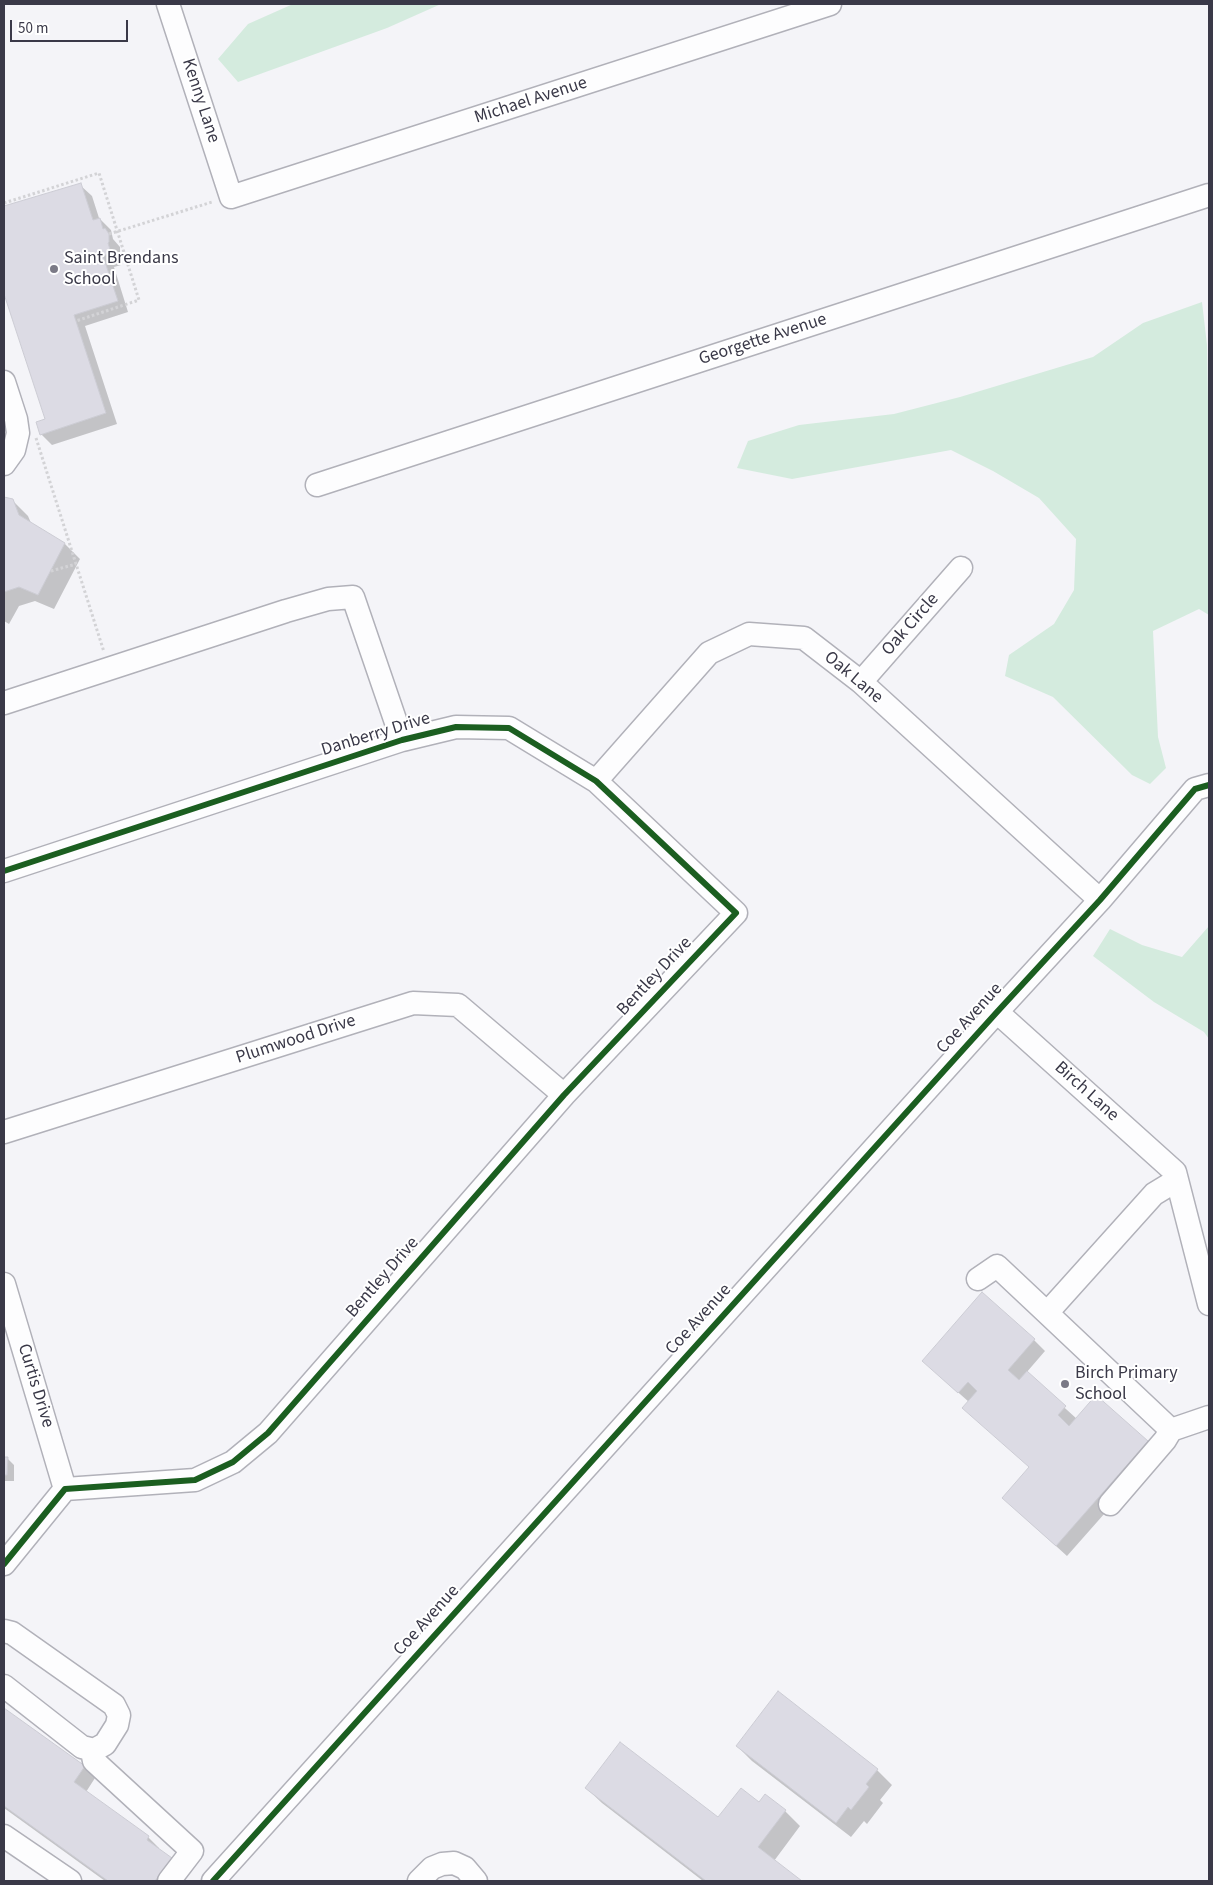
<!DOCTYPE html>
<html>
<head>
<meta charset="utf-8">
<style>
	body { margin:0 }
	#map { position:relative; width:1213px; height:1885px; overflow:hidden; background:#f4f4f8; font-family:"Source Sans 3",sans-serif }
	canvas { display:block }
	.frame { position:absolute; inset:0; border:5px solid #3a3948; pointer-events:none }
	.scale { position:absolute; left:10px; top:20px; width:118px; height:22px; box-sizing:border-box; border:2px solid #3a3948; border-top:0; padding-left:6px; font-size:15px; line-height:18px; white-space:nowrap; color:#3a3948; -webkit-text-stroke:4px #fff; paint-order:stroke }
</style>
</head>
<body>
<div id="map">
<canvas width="1213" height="1885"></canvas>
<div class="frame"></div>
<div class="scale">50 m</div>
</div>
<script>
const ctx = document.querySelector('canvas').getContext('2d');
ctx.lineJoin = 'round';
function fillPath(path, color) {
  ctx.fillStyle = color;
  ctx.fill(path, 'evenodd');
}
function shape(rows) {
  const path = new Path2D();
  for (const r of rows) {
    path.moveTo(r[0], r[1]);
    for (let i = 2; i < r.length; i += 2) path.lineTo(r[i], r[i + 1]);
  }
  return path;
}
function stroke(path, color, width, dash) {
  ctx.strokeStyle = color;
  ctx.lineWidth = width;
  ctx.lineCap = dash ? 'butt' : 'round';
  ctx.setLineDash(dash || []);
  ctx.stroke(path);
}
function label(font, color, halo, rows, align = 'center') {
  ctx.font = font + ' "Source Sans 3",sans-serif';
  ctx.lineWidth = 4;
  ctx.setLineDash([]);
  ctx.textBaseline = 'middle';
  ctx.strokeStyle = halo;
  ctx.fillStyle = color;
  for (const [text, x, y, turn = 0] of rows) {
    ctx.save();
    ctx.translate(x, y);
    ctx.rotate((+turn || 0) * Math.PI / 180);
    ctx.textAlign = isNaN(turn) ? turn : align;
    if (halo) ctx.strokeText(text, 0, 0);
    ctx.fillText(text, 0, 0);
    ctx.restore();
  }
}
fillPath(shape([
	[293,4,441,4,387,28,238,82,218,59,248,24],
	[1202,302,1207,345,1208,403,1209,404,1209,615,1199,609,1153,631,1158,737,1166,768,1150,784,1132,775,1053,697,1005,676,1009,655,1054,624,1074,590,1076,539,1039,498,993,471,951,450,792,479,737,468,748,441,799,425,894,414,960,397,1093,357,1143,323],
	[1209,926,1209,1039,1204,1032,1154,1002,1093,956,1110,929,1142,945,1182,957]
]), '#d4ebde');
fillPath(shape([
	[80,185,92,196,99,218,111,230,113,239,120,247,120,253,118,254,121,265,114,267,128,312,85,326,117,424,52,445,41,434,46,419,4,290,4,207],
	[4,498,12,500,28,516,31,523,65,544,80,559,54,609,35,601,19,606,9,624,4,621],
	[1034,1340,1045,1351,1026,1373,1077,1419,1096,1397,1158,1453,1067,1556,1015,1509,1030,1468,969,1402,935,1372],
	[4,1458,7,1458,14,1465,14,1481,4,1481],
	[4,1709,84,1767,95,1778,86,1792,148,1837,159,1848,159,1850,182,1870,174,1881,105,1881,4,1808],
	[737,1746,877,1770,892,1785,880,1800,883,1803,867,1824,864,1821,851,1837,752,1761],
	[586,1788,719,1819,759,1803,785,1811,800,1826,774,1861,800,1881,703,1881,602,1803]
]), '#0003');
const building = shape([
	[81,183,93,220,100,218,103,229,105,228,109,234,109,242,108,243,111,253,103,256,118,301,74,315,106,413,40,435,36,422,45,419,4,294,4,206,81,183],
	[4,497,13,499,19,515,65,543,38,595,19,587,4,592,4,497],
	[982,1292,1035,1339,1008,1370,1019,1380,1027,1371,1066,1406,1058,1415,1069,1426,1096,1395,1148,1441,1056,1546,1002,1498,1029,1467,962,1408,977,1391,968,1382,958,1393,922,1361,982,1292],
	[4,1457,8,1457,7,1475,4,1475,4,1457],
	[778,1691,878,1769,866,1784,869,1787,851,1810,848,1807,836,1823,736,1746,778,1691],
	[4,1708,85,1766,74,1782,149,1836,147,1840,172,1858,155,1881,108,1881,4,1806,4,1708],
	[620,1742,718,1817,741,1788,759,1802,765,1794,786,1810,758,1847,802,1881,706,1881,585,1788,620,1742]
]);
fillPath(building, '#dcdbe4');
stroke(building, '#ccccd4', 1);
const minor = shape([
	[168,4,231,197,830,4],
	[4,382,16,419,18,433,14,450,4,464],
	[317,485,1209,195],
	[861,682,961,568],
	[4,703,286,611,328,599,353,597,402,740],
	[596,781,709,653,749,634,804,638,861,682,1100,900],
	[4,871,402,740,456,727,509,728,596,781,736,913,564,1095,268,1433,233,1462,195,1480,65,1489,4,1564],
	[997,1012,1175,1172,1209,1304],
	[4,1132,413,1003,458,1005,564,1095],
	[978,1279,997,1266,1047,1313,1154,1194,1177,1180],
	[4,1284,65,1489],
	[1047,1313,1171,1430],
	[1110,1504,1165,1440,1171,1430,1209,1417],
	[4,1631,12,1633,114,1705,119,1715,117,1725,105,1744,94,1750,82,1747,4,1686],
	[94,1750,93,1756,94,1761,192,1851,169,1881],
	[4,1836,70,1881],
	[213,1881,997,1012,1100,900,1195,789,1209,785],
	[419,1881,432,1868,442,1864,454,1863,465,1868,476,1881]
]);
stroke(minor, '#b1b1b9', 25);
stroke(shape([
	[4,203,99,173,139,300,76,321],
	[109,234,212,202],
	[36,438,104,652],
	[51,571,76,564]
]), '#d3d3d6', 3, [2.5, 2.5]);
stroke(minor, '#fdfdfe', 22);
stroke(shape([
	[4,871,402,740,456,727,509,728,596,781,736,913,564,1095,268,1433,233,1462,195,1480,65,1489,4,1564],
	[213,1881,997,1012,1100,900,1195,789,1209,785]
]), '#1b5e20', 6);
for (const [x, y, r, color] of [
	[54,269,5,"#7b7a86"],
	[1065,1384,5,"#7b7a86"]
]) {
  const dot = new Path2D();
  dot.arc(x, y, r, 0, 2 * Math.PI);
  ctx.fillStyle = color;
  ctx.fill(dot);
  stroke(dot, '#fff', 2);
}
label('18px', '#3a3948', '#fff', [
	["Kenny Lane",200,101,72],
	["Michael Avenue",531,101,-18],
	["Georgette Avenue",763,340,-18],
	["Oak Circle",911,625,-49],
	["Oak Lane",853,678,40],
	["Danberry Drive",376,735,-17],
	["Bentley Drive",655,977,-47],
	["Coe Avenue",970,1019,-48],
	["Plumwood Drive",296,1040,-18],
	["Birch Lane",1086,1092,42],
	["Bentley Drive",383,1278,-49],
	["Coe Avenue",699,1320,-48],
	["Curtis Drive",35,1386,73],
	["Coe Avenue",427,1621,-48]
]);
label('18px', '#3a3948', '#fff', [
	["Saint Brendans",64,259],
	["School",64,280],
	["Birch Primary",1075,1374],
	["School",1075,1395]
], 'left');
</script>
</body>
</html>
